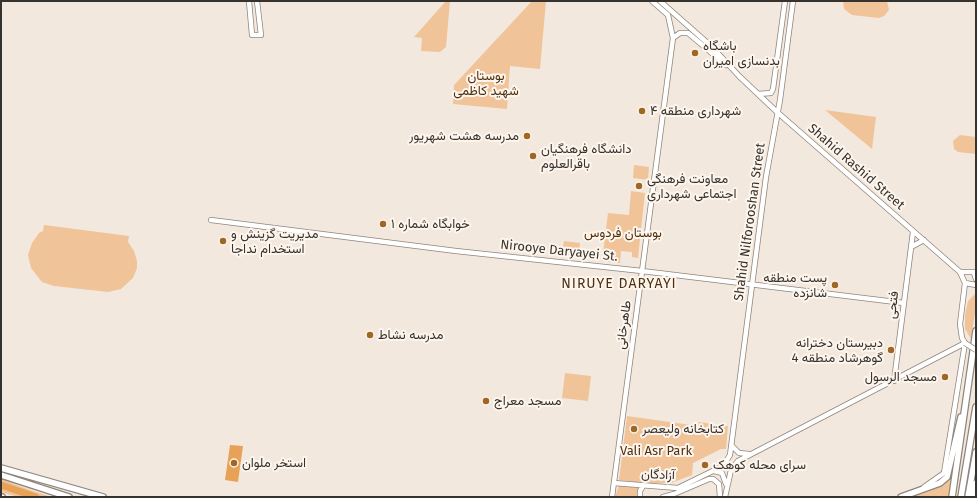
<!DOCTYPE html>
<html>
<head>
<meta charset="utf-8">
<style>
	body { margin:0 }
	#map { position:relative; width:977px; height:498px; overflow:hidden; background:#f2e8de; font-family:"Fira Sans",sans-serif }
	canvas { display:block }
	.frame { position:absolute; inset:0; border:2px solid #36332f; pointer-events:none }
</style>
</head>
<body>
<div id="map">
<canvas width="977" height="498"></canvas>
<div class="frame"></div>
</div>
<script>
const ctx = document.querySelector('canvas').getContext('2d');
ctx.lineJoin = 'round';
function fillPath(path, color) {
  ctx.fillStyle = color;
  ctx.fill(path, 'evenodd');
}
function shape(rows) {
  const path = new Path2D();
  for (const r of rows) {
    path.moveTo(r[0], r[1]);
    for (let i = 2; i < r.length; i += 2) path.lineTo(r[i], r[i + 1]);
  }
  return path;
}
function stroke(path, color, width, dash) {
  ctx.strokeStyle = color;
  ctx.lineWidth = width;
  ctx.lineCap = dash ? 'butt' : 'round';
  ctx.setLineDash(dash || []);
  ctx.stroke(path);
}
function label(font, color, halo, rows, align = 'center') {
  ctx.font = font + ' "Fira Sans",Vazirmatn,sans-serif';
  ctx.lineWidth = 4;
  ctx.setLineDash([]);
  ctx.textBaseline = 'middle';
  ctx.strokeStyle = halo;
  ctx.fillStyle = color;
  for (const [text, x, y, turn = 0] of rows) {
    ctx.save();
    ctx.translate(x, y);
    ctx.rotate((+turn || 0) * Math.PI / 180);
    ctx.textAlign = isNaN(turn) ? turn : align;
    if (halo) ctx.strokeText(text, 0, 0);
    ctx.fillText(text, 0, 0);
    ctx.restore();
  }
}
fillPath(shape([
	[446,1,450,1,446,47,440,52,421,51,422,38,414,37],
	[532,1,546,1,540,69,510,66,507,109,453,104,454,85],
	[843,1,887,1,889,10,884,16,879,18,852,15,844,9],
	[825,110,876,117,872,149],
	[960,135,976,137,976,154,958,152,954,149,953,141],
	[634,165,649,167,648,180,633,178],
	[631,191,645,193,638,258,632,257,632,252,621,251,620,263,602,261,608,213,629,215],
	[44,225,129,236,128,242,134,251,137,261,137,268,133,278,121,289,108,292,54,286,42,282,31,268,28,255,32,243,39,233,43,231],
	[564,241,580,243,579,256,562,254],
	[976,293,976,306,971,339,965,329,965,315,968,301],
	[565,373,591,376,588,401,562,398],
	[627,416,698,426,699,422,728,426,726,449,721,449,693,463,692,475,671,483,641,483,619,480],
	[961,423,949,497,908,497,917,494,950,474],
	[1,479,30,490,52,497,18,497,1,492],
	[619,485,638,488,637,497,615,497]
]), '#f0c498');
fillPath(shape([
	[230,445,243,446,238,482,225,480]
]), '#e7a258');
stroke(shape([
	[1,485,36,497]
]), '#e7a258', 7);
const major = shape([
	[249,1,252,35,261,35,257,1],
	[660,1,712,47,739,76,777,112,960,272,965,283],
	[673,38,680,33,688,33,726,65],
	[758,94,771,93,773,89,785,1],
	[211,220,456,251,642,271,904,303],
	[911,247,924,240],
	[960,272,976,272],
	[974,273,976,279],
	[965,283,976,285],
	[965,343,962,338,960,324,965,283],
	[894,381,913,232],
	[732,446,739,453,749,454],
	[714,471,722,473,726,484],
	[614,483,678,488,723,466,730,455,766,177,780,100,793,1],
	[924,487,944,473,965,343],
	[612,497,673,38,668,15,652,1],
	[640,497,640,491,643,486],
	[663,497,674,494,709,479,713,479,719,484,720,497],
	[725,497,731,470,738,461,965,343]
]);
const highway = shape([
	[1,468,103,497],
	[1,475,69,497],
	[1,497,2,497],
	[901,497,940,483,947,477,961,417],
	[952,497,976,331],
	[961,497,976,407],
	[968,497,976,452],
	[973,497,976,483]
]);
stroke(major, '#8f857c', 6);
stroke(highway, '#8f857c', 8);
stroke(major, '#fff', 4.5);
stroke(highway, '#fff', 5.5);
const majorBridge = shape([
	[965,343,976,350]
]);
stroke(majorBridge, '#8f857c', 6, []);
stroke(majorBridge, '#fff', 4.5);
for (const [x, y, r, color] of [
	[695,53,4,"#9f6724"],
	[642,111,4,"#9f6724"],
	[527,136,4,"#9f6724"],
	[533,156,4,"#9f6724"],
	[639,186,4,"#9f6724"],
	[383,224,4,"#9f6724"],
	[223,241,4,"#9f6724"],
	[835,285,4,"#9f6724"],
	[370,335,4,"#9f6724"],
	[891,350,4,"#9f6724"],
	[945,377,4,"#9f6724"],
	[486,401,4,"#9f6724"],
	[634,429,4,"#9f6724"],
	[234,463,4,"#9f6724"],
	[705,465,4,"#9f6724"]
]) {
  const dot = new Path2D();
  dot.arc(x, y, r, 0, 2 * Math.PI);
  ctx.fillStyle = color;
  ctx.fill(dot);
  stroke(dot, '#fef5ed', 1.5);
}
label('13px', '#36332f', '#fef5ed', [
	["باشگاه",703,46],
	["بدنسازی امیران",703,61],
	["شهرداری منطقه ۴",650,111],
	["مدرسه هشت شهریور",519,136,"right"],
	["دانشگاه فرهنگیان",541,149],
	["باقرالعلوم",541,164],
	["معاونت فرهنگی",647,179],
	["اجتماعی شهرداری",647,194],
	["خوابگاه شماره ۱",391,224],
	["مدیریت گزینش و",231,234],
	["استخدام نداجا",231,249],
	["پست منطقه",827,278,"right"],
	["شانزده",827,293,"right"],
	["مدرسه نشاط",378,335],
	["دبیرستان دخترانه",883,343,"right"],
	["گوهرشاد منطقه 4",883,358,"right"],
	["مسجد الرسول",937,377,"right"],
	["مسجد معراج",494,401],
	["کتابخانه ولیعصر",642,429],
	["استخر ملوان",242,463],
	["سرای محله کوهک",713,465]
], 'left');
label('13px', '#4d3111', '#fef5ed', [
	["بوستان",486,76],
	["شهید کاظمی",486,91],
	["بوستان فردوس",623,233],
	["Vali Asr Park",656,451]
]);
label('13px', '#36332f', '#fef5ed', [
	["Shahid Rashid Street",856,167,41],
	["Shahid Nilforooshan Street",750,222,-82],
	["Nirooye Daryayei St.",559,251,6],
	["فتحی",893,305,-83],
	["طاهرخانی",624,325,-82],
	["آزادگان",658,475,2]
]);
ctx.letterSpacing = '1px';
label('14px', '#4d3112', '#fef5ed', [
	["NIRUYE DARYAYI",619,284]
]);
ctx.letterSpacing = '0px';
</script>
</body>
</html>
